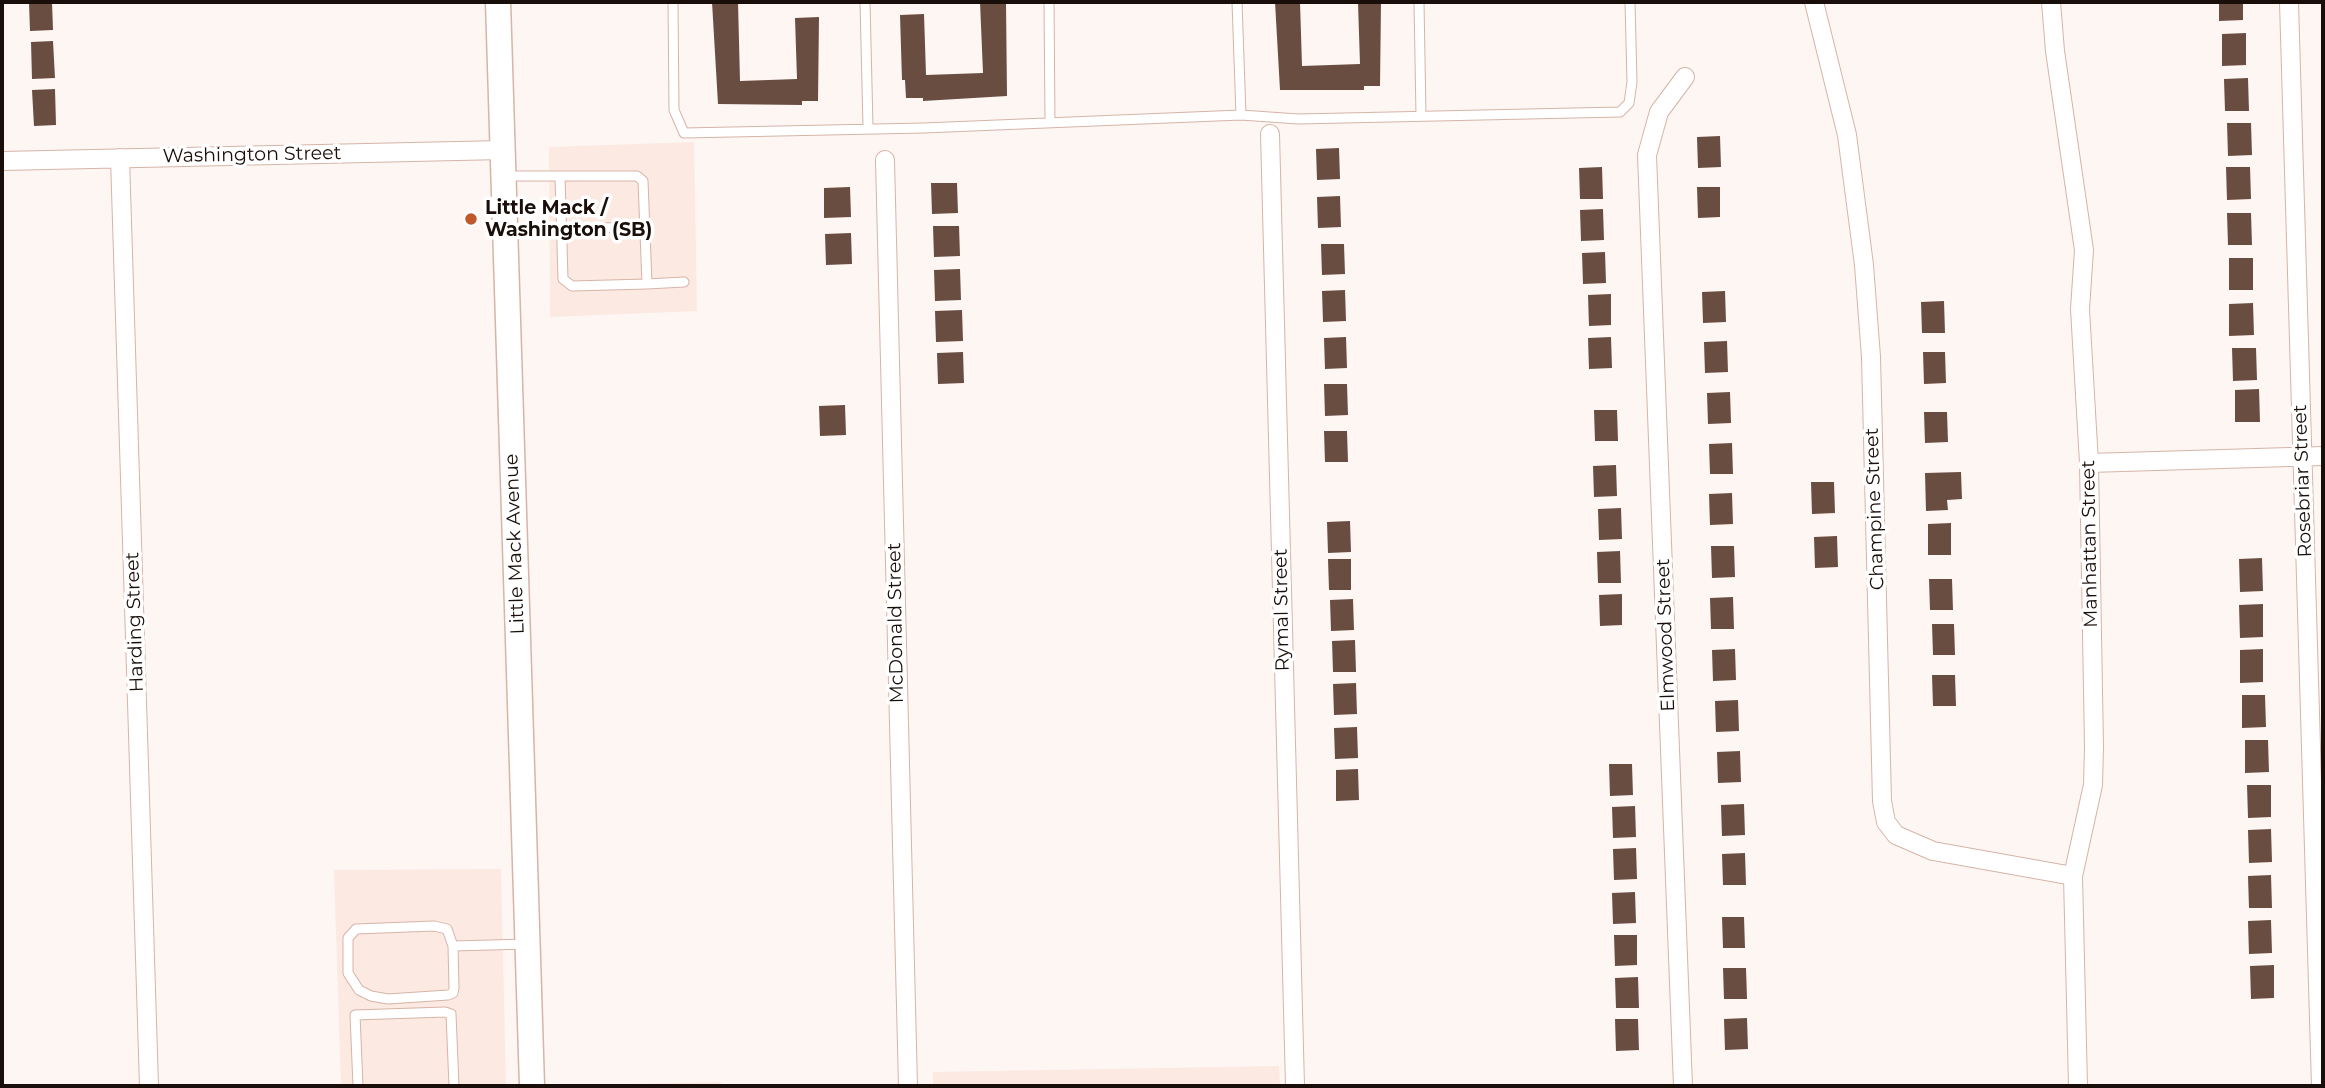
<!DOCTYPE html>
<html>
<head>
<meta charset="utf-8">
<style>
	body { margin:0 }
	#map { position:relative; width:2325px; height:1088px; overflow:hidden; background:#fdf6f3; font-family:Montserrat,sans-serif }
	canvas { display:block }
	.frame { position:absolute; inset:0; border:4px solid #190e09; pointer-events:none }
</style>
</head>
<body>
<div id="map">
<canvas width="2325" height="1088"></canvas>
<div class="frame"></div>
</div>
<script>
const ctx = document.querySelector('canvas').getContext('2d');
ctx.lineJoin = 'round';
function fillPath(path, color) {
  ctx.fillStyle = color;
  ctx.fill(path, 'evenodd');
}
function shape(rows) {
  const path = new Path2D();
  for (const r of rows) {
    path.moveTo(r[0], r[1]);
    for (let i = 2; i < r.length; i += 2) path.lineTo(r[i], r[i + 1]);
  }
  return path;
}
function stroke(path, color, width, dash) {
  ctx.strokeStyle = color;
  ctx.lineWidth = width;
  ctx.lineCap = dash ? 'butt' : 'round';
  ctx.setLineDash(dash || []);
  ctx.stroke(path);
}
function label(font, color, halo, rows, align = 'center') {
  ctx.font = font + ' Montserrat,sans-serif';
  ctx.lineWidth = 7;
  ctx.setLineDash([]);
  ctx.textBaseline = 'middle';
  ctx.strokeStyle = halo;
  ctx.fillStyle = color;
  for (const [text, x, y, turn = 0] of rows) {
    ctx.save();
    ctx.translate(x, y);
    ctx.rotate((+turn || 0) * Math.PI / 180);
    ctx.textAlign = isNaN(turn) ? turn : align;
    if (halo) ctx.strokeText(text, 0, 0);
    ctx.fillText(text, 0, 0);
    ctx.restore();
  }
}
fillPath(shape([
	[694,142,697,311,550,317,549,147],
	[501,869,506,1086,341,1086,334,870],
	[1279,1066,1280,1086,933,1086,933,1072],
	[721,1082,721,1086,580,1085]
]), '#fbe9e2');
fillPath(shape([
	[29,2,52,2,53,30,30,31],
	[712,2,738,2,740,81,797,79,795,18,819,17,818,101,802,101,802,105,718,104],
	[980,2,1006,2,1007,96,923,101,923,98,906,98,905,80,902,80,900,15,924,14,926,75,983,73],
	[1275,2,1300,2,1302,66,1360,64,1358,3,1381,2,1380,86,1364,86,1364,90,1280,90],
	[2219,2,2243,2,2243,20,2219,21],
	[2246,33,2246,65,2222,66,2222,34],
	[53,41,55,78,32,79,31,42],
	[2248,78,2249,111,2225,111,2224,79],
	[55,89,56,125,34,126,32,90],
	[2227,123,2251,123,2252,155,2228,156],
	[1720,136,1721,167,1698,168,1697,137],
	[1339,148,1340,179,1317,180,1316,149],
	[1602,167,1603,199,1580,199,1579,168],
	[2226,167,2250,167,2251,199,2227,200],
	[931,183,957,183,958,213,932,214],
	[850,187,851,217,824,218,824,188],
	[1697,187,1720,187,1720,217,1698,218],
	[1340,196,1341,227,1318,228,1317,197],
	[1603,209,1604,240,1581,241,1580,210],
	[2227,213,2251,213,2252,245,2228,245],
	[933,226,959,226,960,256,934,257],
	[851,233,852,264,826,265,825,234],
	[1321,244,1344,244,1345,274,1322,275],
	[1605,252,1606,283,1583,284,1582,253],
	[2229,258,2253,258,2253,290,2229,290],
	[960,269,961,300,935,301,934,270],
	[1345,290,1346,321,1323,322,1322,291],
	[1725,291,1726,322,1703,323,1702,292],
	[1611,294,1611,325,1589,326,1588,295],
	[1944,301,1945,333,1922,333,1921,302],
	[2253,303,2254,335,2229,336,2229,304],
	[962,310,963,341,936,342,935,311],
	[1346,337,1347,368,1325,369,1324,338],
	[1611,337,1612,368,1589,369,1588,338],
	[1727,341,1728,372,1705,373,1704,342],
	[2232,348,2256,348,2257,380,2233,381],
	[963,352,964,383,938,384,937,353],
	[1923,352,1945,352,1946,383,1924,384],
	[1324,384,1347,384,1348,415,1325,416],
	[2259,389,2260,422,2235,422,2235,390],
	[1730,392,1731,423,1708,424,1707,393],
	[845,405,846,435,820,436,819,406],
	[1594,410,1617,410,1618,441,1595,441],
	[1924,412,1947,412,1948,442,1925,443],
	[1324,431,1347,431,1348,462,1325,462],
	[1732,443,1733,474,1710,474,1709,444],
	[1616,465,1617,496,1594,497,1593,466],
	[1961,472,1962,499,1947,500,1948,510,1926,511,1925,473],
	[1811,482,1834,482,1835,513,1812,514],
	[1732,493,1733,524,1710,525,1709,494],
	[1621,508,1622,539,1599,540,1598,509],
	[1350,521,1351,552,1328,553,1327,522],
	[1951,523,1951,555,1928,555,1928,524],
	[1837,536,1838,567,1815,568,1814,537],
	[1711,546,1734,546,1735,577,1712,578],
	[1620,551,1621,583,1598,583,1597,552],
	[2262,558,2263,591,2240,592,2239,559],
	[1328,559,1351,559,1351,590,1329,590],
	[1929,579,1952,579,1953,610,1930,610],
	[1622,594,1622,625,1600,626,1599,595],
	[1733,597,1734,629,1711,629,1710,598],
	[1353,599,1354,630,1331,631,1330,600],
	[2263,604,2263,637,2240,638,2239,605],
	[1932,624,1954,624,1955,655,1933,655],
	[1355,640,1356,672,1333,672,1332,641],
	[1735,649,1736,680,1713,681,1712,650],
	[2263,649,2263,682,2240,683,2240,650],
	[1932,675,1955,675,1956,706,1933,706],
	[1356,683,1357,714,1334,715,1333,684],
	[2242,695,2265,695,2266,727,2242,728],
	[1738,700,1739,731,1716,732,1715,701],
	[1357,727,1358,758,1335,759,1334,728],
	[2245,740,2268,740,2269,772,2245,773],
	[1740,751,1741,782,1718,783,1717,752],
	[1609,764,1632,764,1633,795,1610,796],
	[1358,769,1359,800,1336,801,1336,770],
	[2247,785,2271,785,2271,817,2248,818],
	[1744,804,1745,835,1722,836,1721,805],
	[1635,806,1636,837,1613,838,1612,807],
	[2271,829,2272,862,2249,863,2248,830],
	[1636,848,1637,879,1614,880,1613,849],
	[1745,853,1746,885,1723,885,1722,854],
	[2271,875,2272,908,2249,908,2248,876],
	[1635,892,1636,923,1613,924,1612,893],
	[1722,917,1744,917,1745,948,1723,948],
	[2271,920,2272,953,2249,954,2248,921],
	[1614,935,1637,935,1637,965,1615,966],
	[2274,965,2274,998,2251,999,2250,966],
	[1723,968,1746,968,1747,999,1724,999],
	[1638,977,1639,1008,1616,1008,1615,978],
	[1747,1018,1748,1049,1725,1050,1724,1019],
	[1615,1019,1638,1019,1639,1050,1616,1051]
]), '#6a4d41');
const lane = shape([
	[673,2,674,110,684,133,924,128,1241,115,1298,119,1620,112,1629,103,1632,82,1630,2],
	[865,2,868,127],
	[1049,2,1050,121],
	[1237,2,1241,115],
	[1419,2,1421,116],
	[506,176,637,176,643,181,647,284,572,286,563,279,560,177],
	[506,230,645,227],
	[647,284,684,282],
	[453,946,454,988,453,993,448,995,388,999,371,996,359,990,348,973,348,938,356,929,434,926,447,929,453,946,527,944],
	[358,1086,355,1015,445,1012,451,1014,454,1086]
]);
const street = shape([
	[1814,2,1847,135,1864,265,1871,357,1882,801,1886,822,1896,835,1933,851,2073,876],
	[2051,2,2055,51,2084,250,2080,309,2089,463,2094,747,2093,785,2073,876,2078,1086],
	[2289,2,2321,1086],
	[1270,134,1295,1086],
	[120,158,149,1086],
	[885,160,908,1086],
	[2,161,503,150],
	[2089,463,2323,456],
	[1683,1086,1647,155,1659,112,1685,77]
]);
const secondary = shape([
	[498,2,532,1086]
]);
stroke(lane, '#d6b4a7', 11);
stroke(street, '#d6b4a7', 20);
stroke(secondary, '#d6b4a7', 27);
stroke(lane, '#fff', 9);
stroke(street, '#fff', 18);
stroke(secondary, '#fff', 24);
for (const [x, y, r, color] of [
	[471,219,7,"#bf592c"]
]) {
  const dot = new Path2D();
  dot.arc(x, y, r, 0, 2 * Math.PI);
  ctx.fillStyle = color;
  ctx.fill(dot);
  stroke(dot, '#fff', 2.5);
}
label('19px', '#190e09', '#fff', [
	["Washington Street",252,155,-1],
	["Rosebriar Street",2303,481,-92],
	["Champine Street",1875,509,-92],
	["Little Mack Avenue",515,544,-92],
	["Manhattan Street",2090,544,-91],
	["Rymal Street",1282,610,-91],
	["Harding Street",135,622,-92],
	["McDonald Street",896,623,-91],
	["Elmwood Street",1666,635,-92]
]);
label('bold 19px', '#190e09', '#fff', [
	["Little Mack /",485,208],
	["Washington (SB)",485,230]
], 'left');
</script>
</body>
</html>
